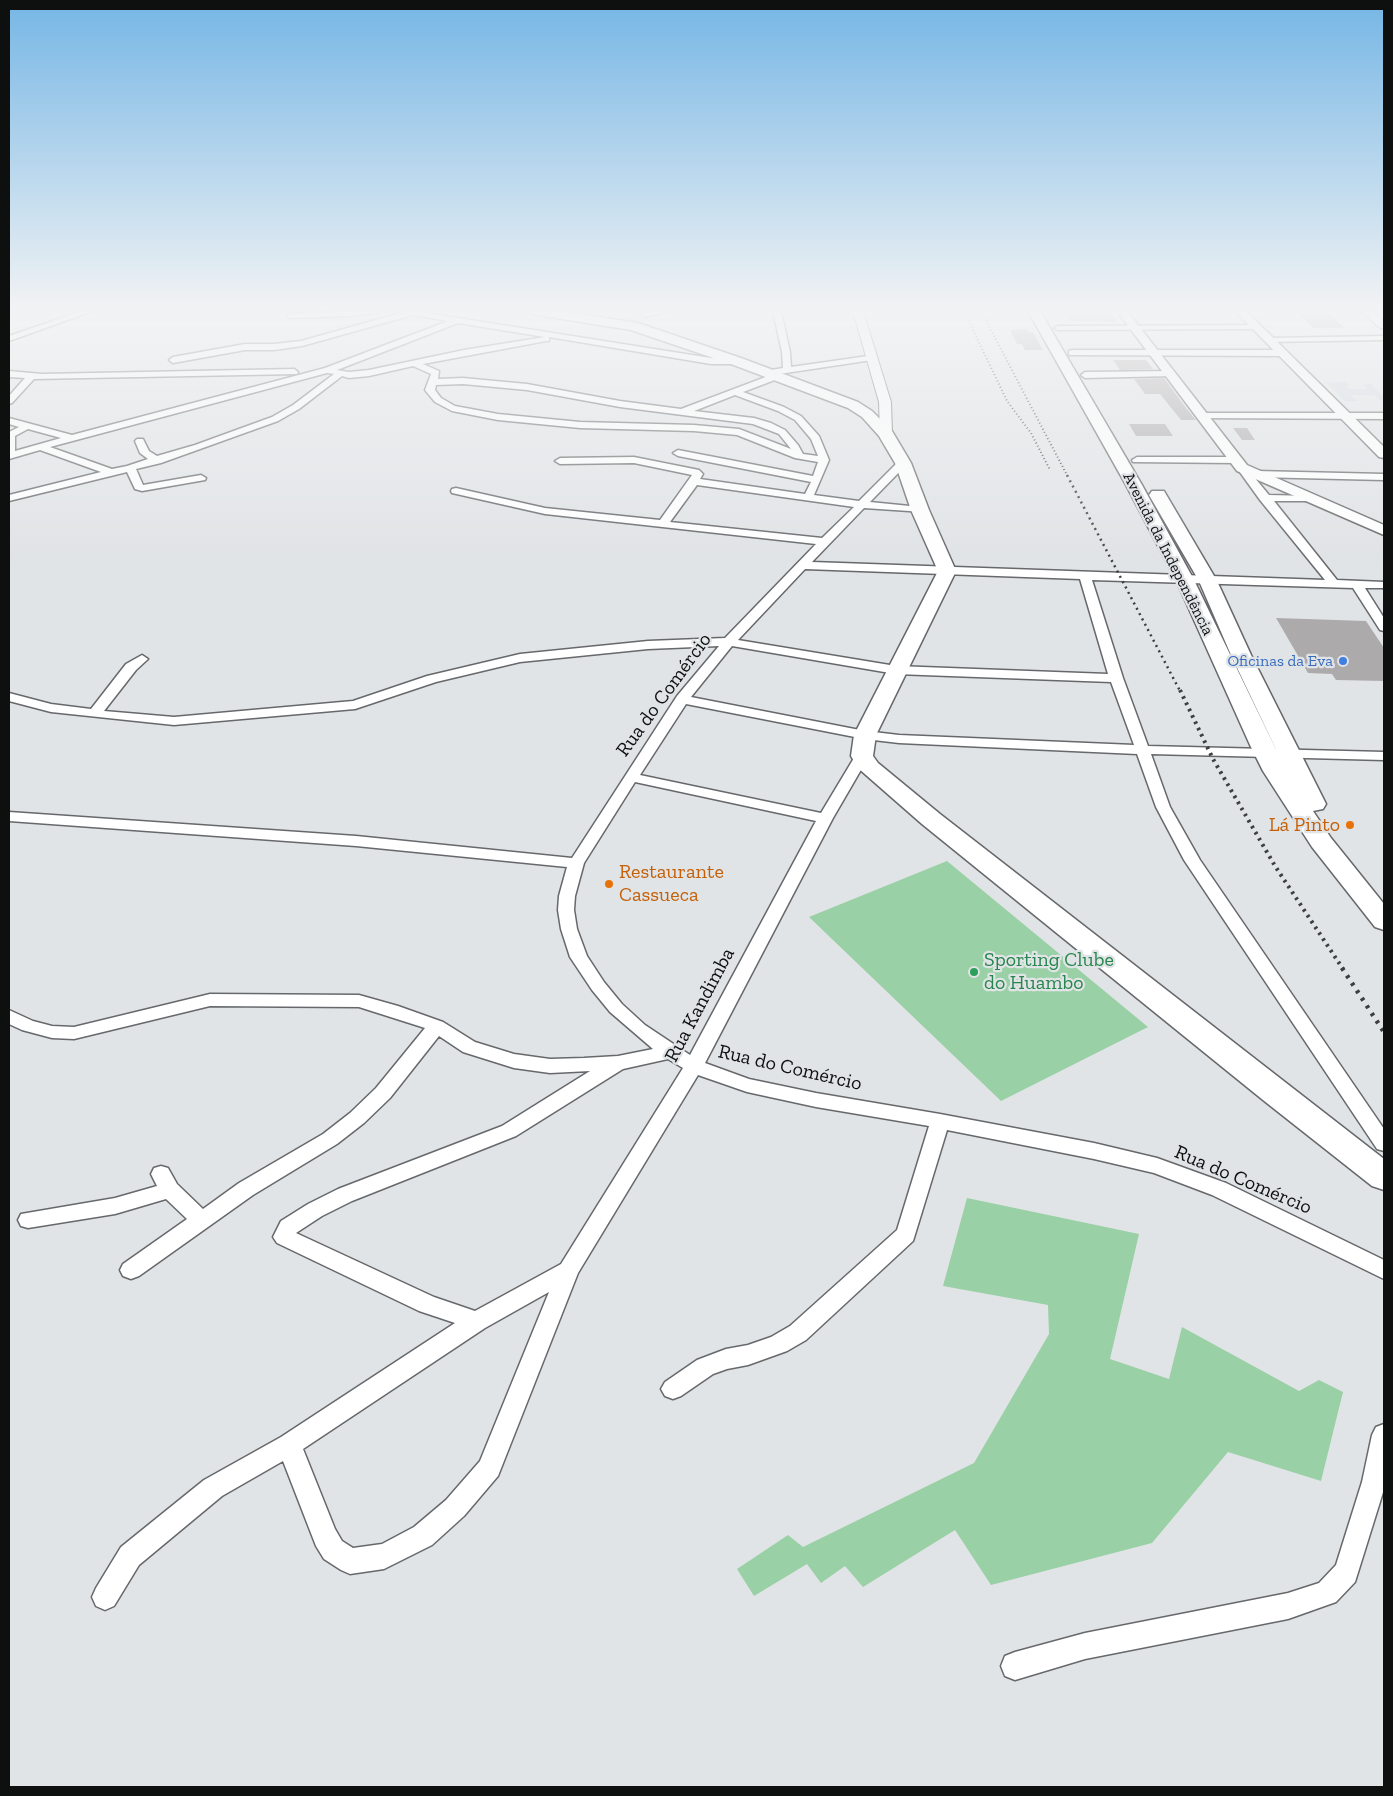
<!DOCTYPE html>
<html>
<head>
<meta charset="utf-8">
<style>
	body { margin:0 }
	#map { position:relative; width:1393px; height:1796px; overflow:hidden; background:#e1e4e6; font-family:"Zilla Slab",serif }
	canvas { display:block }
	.frame { position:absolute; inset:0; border:10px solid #0e0f0f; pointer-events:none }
</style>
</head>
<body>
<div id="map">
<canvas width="1393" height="1796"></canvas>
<div class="frame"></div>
</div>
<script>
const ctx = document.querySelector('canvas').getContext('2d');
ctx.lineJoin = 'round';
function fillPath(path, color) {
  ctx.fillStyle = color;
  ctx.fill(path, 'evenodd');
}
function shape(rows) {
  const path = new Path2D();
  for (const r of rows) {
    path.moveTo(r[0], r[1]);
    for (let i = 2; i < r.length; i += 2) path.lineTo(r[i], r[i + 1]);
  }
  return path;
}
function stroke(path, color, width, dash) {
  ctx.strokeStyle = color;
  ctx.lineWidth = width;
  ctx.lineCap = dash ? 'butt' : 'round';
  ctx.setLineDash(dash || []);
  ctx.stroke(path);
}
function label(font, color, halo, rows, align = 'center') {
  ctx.font = font + ' "Zilla Slab",serif';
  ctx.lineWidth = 4.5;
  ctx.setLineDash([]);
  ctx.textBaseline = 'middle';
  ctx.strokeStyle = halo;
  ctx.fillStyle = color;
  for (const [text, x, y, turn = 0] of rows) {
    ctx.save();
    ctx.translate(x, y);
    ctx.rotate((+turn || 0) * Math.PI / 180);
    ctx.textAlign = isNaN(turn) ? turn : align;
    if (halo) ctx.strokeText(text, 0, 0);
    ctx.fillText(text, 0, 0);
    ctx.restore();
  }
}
fillPath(shape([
	[1346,382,1349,386,1346,386,1348,389,1367,389,1363,384,1371,384,1384,397,1384,400,1380,400,1374,395,1350,395,1358,401,1345,401,1327,383]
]), '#d0d9e1');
fillPath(shape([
	[947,861,1148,1027,1001,1101,809,917],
	[967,1198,1139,1234,1110,1359,1169,1379,1182,1327,1299,1391,1319,1380,1343,1392,1321,1481,1228,1452,1152,1543,991,1585,955,1530,863,1587,845,1566,821,1583,807,1564,754,1596,737,1569,788,1535,803,1547,974,1463,1049,1334,1048,1305,943,1286]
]), '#99d0a5');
fillPath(shape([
	[1064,311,1109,312,1118,322,1071,321],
	[1296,312,1327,312,1345,328,1314,328],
	[1027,329,1028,332,1033,332,1043,350,1025,350,1022,344,1017,344,1010,330],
	[1113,360,1146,360,1153,369,1120,370],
	[1164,378,1186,408,1196,420,1181,420,1160,394,1145,394,1134,379],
	[1129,424,1165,424,1173,436,1136,436],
	[1233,428,1247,428,1255,440,1242,440],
	[1276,618,1366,621,1384,648,1384,681,1336,680,1332,674,1308,673]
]), '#adaaac');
const minor = shape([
	[82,311,93,311,9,341,9,336,82,311],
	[358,311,380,311,376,313,350,316,290,318,286,316,290,314,358,311],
	[397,311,414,311,711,358,739,359,740,361,736,364,711,364,549,337,549,341,546,341,423,364,439,371,438,379,463,378,527,384,620,401,681,409,771,375,765,375,765,371,783,368,782,352,773,311,781,311,790,352,791,367,875,355,875,359,872,360,779,374,781,376,780,378,743,392,784,407,801,416,819,436,829,460,814,495,859,501,899,461,903,460,908,463,870,502,920,507,925,510,924,512,864,508,812,562,1325,580,1260,500,1237,468,1242,465,1246,466,1251,473,1256,471,1384,474,1384,480,1254,477,1269,495,1313,496,1314,498,1313,500,1309,501,1274,501,1337,580,1384,582,1384,588,1365,588,1384,618,1384,631,1380,630,1353,588,1092,580,1123,678,1148,746,1384,752,1384,760,1151,754,1170,807,1200,860,1384,1129,1384,1151,1377,1149,1184,860,1156,807,1137,754,899,743,865,739,686,704,640,775,821,813,857,753,867,753,869,756,833,818,705,1063,749,1079,816,1093,940,1114,1094,1143,1157,1158,1226,1183,1384,1260,1384,1279,1212,1195,1154,1173,1094,1159,947,1130,913,1241,806,1340,787,1351,748,1365,727,1369,713,1374,681,1396,673,1399,665,1396,661,1389,665,1382,697,1360,726,1349,748,1345,771,1337,790,1326,897,1230,929,1126,816,1107,747,1092,698,1075,578,1273,498,1476,464,1516,432,1545,384,1569,350,1574,341,1570,324,1559,316,1546,283,1461,222,1496,139,1565,114,1606,105,1610,96,1606,92,1597,96,1588,121,1547,204,1480,281,1437,455,1323,419,1311,277,1243,273,1237,281,1221,308,1204,338,1189,502,1126,590,1071,550,1073,514,1068,463,1052,439,1036,390,1098,364,1123,337,1144,253,1195,139,1276,131,1279,123,1276,120,1270,123,1264,187,1219,166,1199,115,1214,28,1228,21,1226,18,1220,21,1214,115,1198,157,1186,151,1174,154,1168,161,1166,168,1168,177,1184,203,1209,239,1183,323,1134,350,1113,376,1088,425,1028,359,1007,210,1006,74,1039,52,1038,22,1030,9,1024,9,1010,33,1021,52,1026,74,1027,210,994,359,995,398,1006,443,1022,475,1042,514,1054,550,1059,584,1058,618,1056,653,1049,610,1012,592,990,570,957,561,929,558,910,559,896,567,867,356,846,9,821,9,812,356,836,572,858,677,696,719,646,648,649,520,662,436,682,355,709,174,725,51,712,9,701,9,693,51,704,91,709,126,664,142,655,148,659,136,670,104,711,174,717,353,701,427,676,520,654,648,641,725,638,816,544,545,514,452,493,451,491,452,489,456,488,545,508,660,520,692,475,634,463,560,464,555,461,560,458,634,457,699,470,703,474,700,479,805,494,811,482,678,456,673,453,678,450,813,476,818,462,795,458,737,435,694,431,580,428,498,420,452,411,435,402,425,390,431,374,413,366,369,376,349,378,342,376,299,409,278,421,161,463,136,469,143,485,201,475,206,478,205,480,142,491,135,489,127,472,9,501,9,495,101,472,40,450,9,459,9,432,19,427,9,424,9,418,72,435,325,368,448,321,413,315,302,346,274,350,245,350,173,363,169,360,173,357,245,344,274,344,301,341,401,313,397,311],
	[458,323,545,337,464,350,369,370,349,372,337,370,458,323],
	[327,373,334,374,293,405,272,417,195,445,157,456,149,451,143,439,137,439,135,441,140,453,148,459,127,466,112,469,50,447,327,373],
	[463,384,527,390,620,407,753,424,779,434,791,449,739,429,694,425,580,422,498,414,455,406,441,398,435,390,436,385,463,384],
	[735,395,778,411,795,420,811,439,818,456,803,454,798,445,785,430,771,423,754,418,694,411,735,395],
	[28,429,61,438,15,451,15,436,28,429],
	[697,485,854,507,822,538,670,522,697,485],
	[805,569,1080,579,1108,674,896,666,738,640,805,569],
	[732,646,896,674,1111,682,1134,745,899,735,865,731,691,697,732,646],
	[635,782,816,821,690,1055,645,1025,622,1004,604,982,587,956,577,929,574,910,575,896,584,863,635,782],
	[668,1059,683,1068,561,1264,475,1311,434,1297,296,1233,322,1216,352,1201,516,1136,623,1069,668,1059],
	[549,1292,480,1461,446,1500,414,1527,382,1544,353,1548,342,1541,335,1529,303,1449,485,1328,549,1292],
	[655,311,672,311,644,317,640,315,655,311],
	[1256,325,1259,325,1259,329,1058,330,1054,328,1058,326,1256,325],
	[1384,336,1384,340,1269,342,1265,340,1269,338,1384,336],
	[1072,350,1282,350,1286,353,1282,356,1069,355,1069,351,1072,350],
	[294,369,298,372,297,374,34,379,12,403,9,404,9,396,25,378,9,377,9,371,42,374,294,369],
	[1170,371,1173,372,1173,376,1085,378,1081,375,1085,372,1170,371],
	[1202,413,1384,413,1384,419,1199,418,1197,416,1202,413],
	[1137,457,1235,457,1240,460,1235,463,1133,462,1132,460,1137,457],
	[1384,1424,1384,1489,1355,1582,1336,1602,1288,1619,1085,1659,1015,1680,1005,1676,1001,1666,1005,1656,1015,1652,1085,1633,1288,1593,1319,1583,1336,1565,1362,1482,1372,1435,1376,1427,1384,1424]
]);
const tertiary = shape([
	[853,311,863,311,891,402,892,434,890,437,886,438,880,434,879,402,853,311],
	[1361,311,1372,311,1384,321,1384,329,1380,328,1361,311]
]);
const secondary = shape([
	[1117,311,1127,311,1247,465,1384,525,1384,535,1237,471,1117,311],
	[1235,311,1246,311,1384,447,1384,458,1379,457,1235,311]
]);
const primary = shape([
	[531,311,560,311,638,323,741,358,858,402,872,411,892,431,911,463,929,510,956,571,876,735,873,756,878,763,940,814,1384,1159,1384,1190,1372,1186,1263,1100,922,824,858,768,851,756,854,735,938,571,911,510,895,463,879,436,862,417,848,408,731,364,631,330,537,315,532,314,531,311],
	[1028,311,1040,311,1142,485,1194,580,1283,764,1231,655,1199,581,1149,495,1152,491,1164,491,1217,581,1251,655,1326,804,1323,809,1313,811,1331,838,1384,904,1384,930,1375,927,1312,847,1263,771,1250,745,1176,580,1126,485,1028,311]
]);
stroke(minor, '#66686b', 3);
stroke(tertiary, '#66686b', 2);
stroke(secondary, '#66686b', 3);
stroke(primary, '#66686b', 3);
fillPath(minor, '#fff');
fillPath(tertiary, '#fff');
fillPath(secondary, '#fff');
fillPath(primary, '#fff');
stroke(shape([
	[964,311,1007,401,1031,433,1050,470],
	[981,311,1068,477]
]), '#3d3f3f', 2, [1, 2.5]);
stroke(shape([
	[1067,475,1180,691]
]), '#3d3f3f', 2.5, [2, 4]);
stroke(shape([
	[1180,690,1213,759,1275,866,1343,969]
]), '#3d3f3f', 4, [2.5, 4.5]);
stroke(shape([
	[1342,968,1384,1032]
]), '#3d3f3f', 4.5, [3, 6]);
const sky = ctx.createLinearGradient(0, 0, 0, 562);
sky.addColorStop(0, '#75b6e5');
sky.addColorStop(0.55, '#f2f3f4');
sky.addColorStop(1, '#f2f3f400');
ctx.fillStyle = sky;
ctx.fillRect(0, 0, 1393, 562);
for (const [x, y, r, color] of [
	[1343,661,5,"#3f7fe0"],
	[1350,825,5,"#e8710a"],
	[609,884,5,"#e8710a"],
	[974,972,5,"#2e9e5b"]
]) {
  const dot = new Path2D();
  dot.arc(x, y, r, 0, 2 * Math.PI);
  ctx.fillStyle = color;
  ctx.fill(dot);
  stroke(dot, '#e1e4e6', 2);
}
label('16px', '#0e0f0f', '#e1e4e6', [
	["Avenida da Independência",1168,554,63]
]);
label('16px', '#366cbe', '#e1e4e6', [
	["Oficinas da Eva",1333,661]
], 'right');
label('20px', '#0e0f0f', '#e1e4e6', [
	["Rua do Comércio",664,695,-54],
	["Rua Kandimba",700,1005,-62],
	["Rua do Comércio",790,1068,13],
	["Rua do Comércio",1243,1180,23]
]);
label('20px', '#c56008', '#e1e4e6', [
	["Lá Pinto",1340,825],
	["Restaurante",619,872,"left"],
	["Cassueca",619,895,"left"]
], 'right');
label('20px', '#27864d', '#e1e4e6', [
	["Sporting Clube",984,960],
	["do Huambo",984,983]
], 'left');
</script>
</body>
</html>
